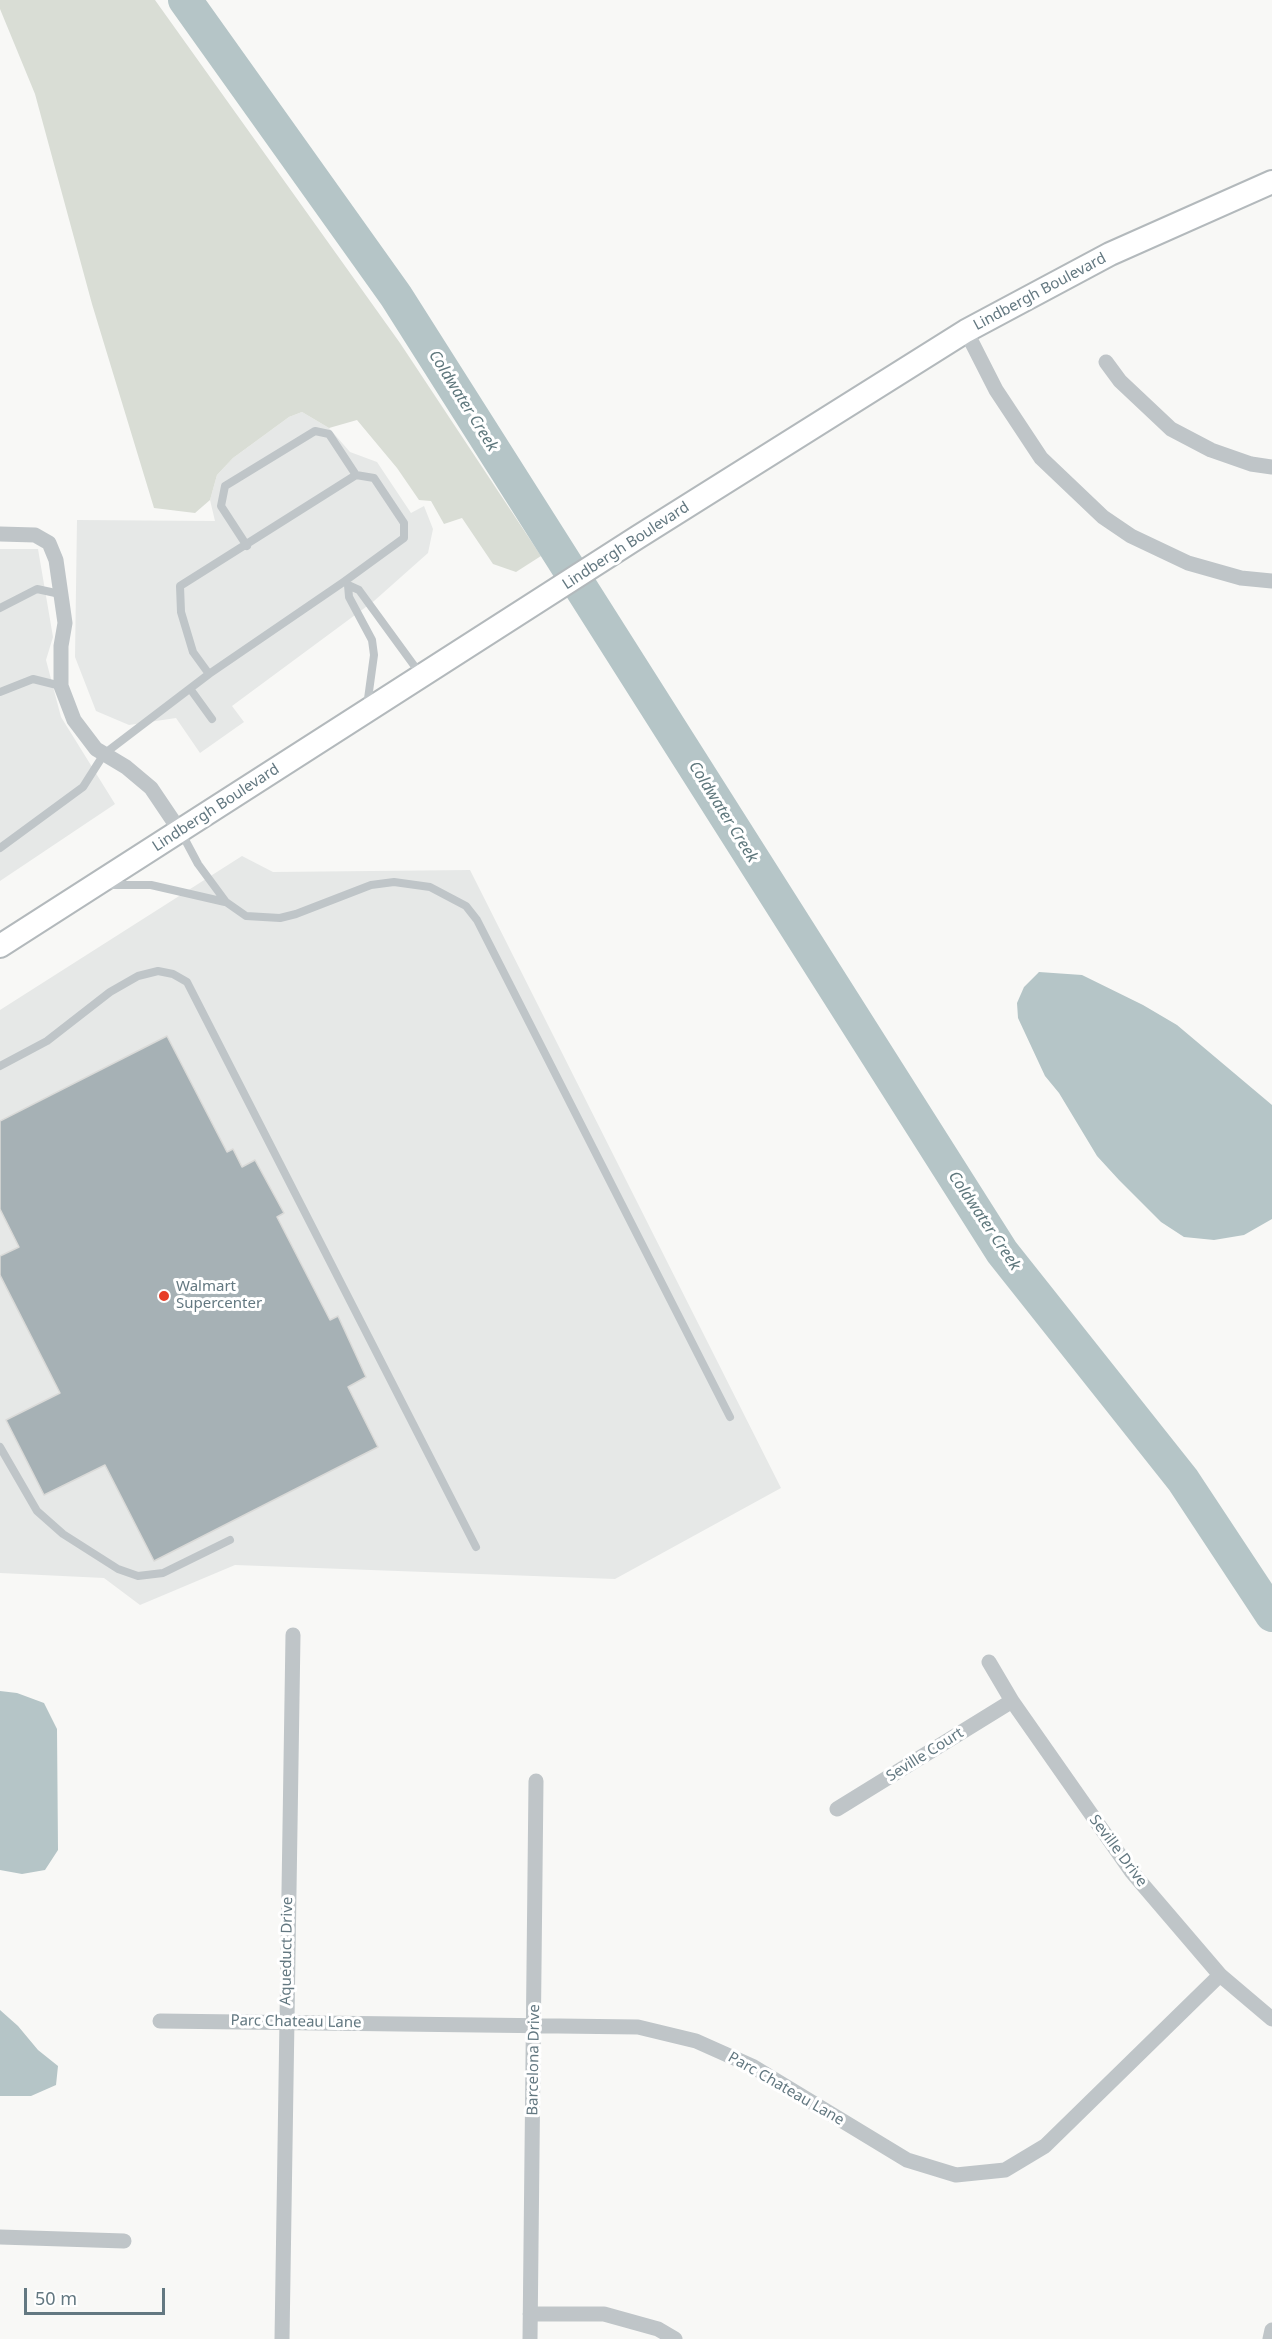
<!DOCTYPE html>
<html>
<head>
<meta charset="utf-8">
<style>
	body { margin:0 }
	#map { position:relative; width:1272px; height:2339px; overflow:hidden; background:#f8f8f6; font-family:"Noto Sans",sans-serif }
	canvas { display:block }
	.scale { position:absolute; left:24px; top:2288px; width:141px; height:27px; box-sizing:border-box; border:3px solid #637881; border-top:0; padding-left:8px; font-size:18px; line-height:21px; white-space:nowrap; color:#637881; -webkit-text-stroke:4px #fff; paint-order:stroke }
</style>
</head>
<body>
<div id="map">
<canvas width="1272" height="2339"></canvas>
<div class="scale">50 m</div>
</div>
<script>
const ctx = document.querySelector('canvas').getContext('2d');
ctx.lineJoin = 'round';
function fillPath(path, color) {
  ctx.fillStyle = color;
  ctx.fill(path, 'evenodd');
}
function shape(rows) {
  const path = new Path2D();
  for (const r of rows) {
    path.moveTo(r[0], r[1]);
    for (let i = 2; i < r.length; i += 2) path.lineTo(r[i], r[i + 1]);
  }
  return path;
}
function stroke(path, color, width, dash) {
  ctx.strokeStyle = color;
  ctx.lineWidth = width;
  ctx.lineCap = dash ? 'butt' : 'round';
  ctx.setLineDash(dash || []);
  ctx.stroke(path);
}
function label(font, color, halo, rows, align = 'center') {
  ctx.font = font + ' "Noto Sans",sans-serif';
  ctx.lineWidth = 6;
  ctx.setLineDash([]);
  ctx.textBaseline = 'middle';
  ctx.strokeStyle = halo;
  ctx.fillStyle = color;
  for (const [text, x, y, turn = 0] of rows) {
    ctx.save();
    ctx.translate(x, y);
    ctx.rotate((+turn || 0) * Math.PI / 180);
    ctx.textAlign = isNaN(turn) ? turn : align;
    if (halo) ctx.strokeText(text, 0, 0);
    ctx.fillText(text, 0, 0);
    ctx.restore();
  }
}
fillPath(shape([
	[302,412,329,428,350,452,377,462,411,513,424,506,433,529,428,553,374,601,232,706,244,722,200,753,176,718,129,725,96,711,75,657,77,520,215,521,210,500,217,475,233,458,289,417],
	[0,549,38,549,53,637,46,660,61,717,115,804,0,881],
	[242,856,273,872,470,870,781,1488,615,1579,235,1565,140,1605,104,1578,0,1573,0,1010]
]), '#e6e8e7');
fillPath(shape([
	[0,0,155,0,400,343,541,556,516,572,493,564,462,518,444,524,431,501,419,500,397,468,357,420,329,428,302,412,289,417,233,458,217,475,210,500,195,513,154,508,92,304,35,94,0,9]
]), '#d9ddd5');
fillPath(shape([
	[1039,972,1082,975,1143,1005,1177,1025,1272,1105,1272,1219,1244,1235,1214,1240,1184,1237,1161,1222,1119,1180,1097,1156,1059,1093,1045,1076,1018,1018,1017,1003,1024,987],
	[0,1691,17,1693,44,1703,57,1729,58,1850,45,1870,22,1874,0,1870],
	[0,2010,18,2026,38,2050,58,2066,56,2085,31,2096,0,2096]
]), '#b5c5c7');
stroke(shape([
	[185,0,396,296,1002,1252,1183,1480,1272,1615]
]), '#b5c5c7', 34);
const building = shape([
	[167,1036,227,1152,233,1149,242,1167,255,1160,284,1213,277,1217,330,1320,338,1316,366,1377,348,1387,378,1447,154,1561,105,1465,44,1495,6,1420,60,1393,0,1275,0,1256,19,1247,0,1209,0,1121,167,1036]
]);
fillPath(building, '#a6b1b5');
stroke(building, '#dadad8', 1.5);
const primary = shape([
	[0,946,638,537,966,331,1110,254,1272,182]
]);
stroke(primary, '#b3b9bc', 26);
stroke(shape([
	[247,546,221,506,225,486,315,431,329,434,356,475],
	[345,581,404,538,404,523,374,478,356,475,180,586,181,612,193,652,209,674,345,581,348,585,359,590,421,675],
	[348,585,349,597,372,640,374,655,367,706],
	[0,608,37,589,60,594],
	[191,690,212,719],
	[0,692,33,679,61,686],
	[182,834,198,864,226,902,246,916,280,918,296,914,371,885,394,882,430,887,466,906,477,920,730,1417],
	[0,848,83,787,104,754,209,674],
	[107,885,151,885,225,902],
	[0,1066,47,1041,110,992,138,976,158,971,173,974,187,982,476,1547],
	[0,1447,37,1511,63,1534,118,1569,138,1576,163,1573,230,1540]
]), '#bfc5c8', 8);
stroke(shape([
	[966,331,996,390,1041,458,1103,517,1131,536,1188,563,1241,578,1272,581],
	[1106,362,1120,381,1171,429,1211,450,1251,464,1272,467],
	[0,534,35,535,49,543,56,560,65,623,61,646,61,686,74,720,96,749,126,767,151,788,180,831],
	[989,1662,1012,1701,1131,1871,1220,1975,1272,2019],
	[837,1809,1012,1701],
	[160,2021,638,2027,696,2041,752,2066,907,2160,956,2175,1005,2170,1045,2146,1220,1975],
	[0,2237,124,2241],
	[530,2314,604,2314,658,2329,675,2339],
	[282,2339,293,1635],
	[530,2339,536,1781],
	[1270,2339,1272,2330]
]), '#bfc5c8', 15);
stroke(primary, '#fff', 22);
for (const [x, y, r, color] of [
	[164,1296,6,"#e73d27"]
]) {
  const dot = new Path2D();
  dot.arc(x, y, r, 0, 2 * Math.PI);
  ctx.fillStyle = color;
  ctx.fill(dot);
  stroke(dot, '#fff', 2);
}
label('15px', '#637881', '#fff', [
	["Lindbergh Boulevard",1040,292,-28],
	["Lindbergh Boulevard",626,546,-33],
	["Lindbergh Boulevard",216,808,-33],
	["Seville Court",925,1755,-32],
	["Seville Drive",1118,1851,53],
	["Aqueduct Drive",287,1951,-89],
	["Parc Chateau Lane",296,2022,1],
	["Barcelona Drive",534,2060,-89],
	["Parc Chateau Lane",786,2089,30]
]);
label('15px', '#637881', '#fff', [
	["Walmart",176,1287],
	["Supercenter",176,1304]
], 'left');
label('italic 16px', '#5e777c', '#fff', [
	["Coldwater Creek",463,401,58],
	["Coldwater Creek",723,812,58],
	["Coldwater Creek",984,1221,56]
]);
</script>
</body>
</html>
